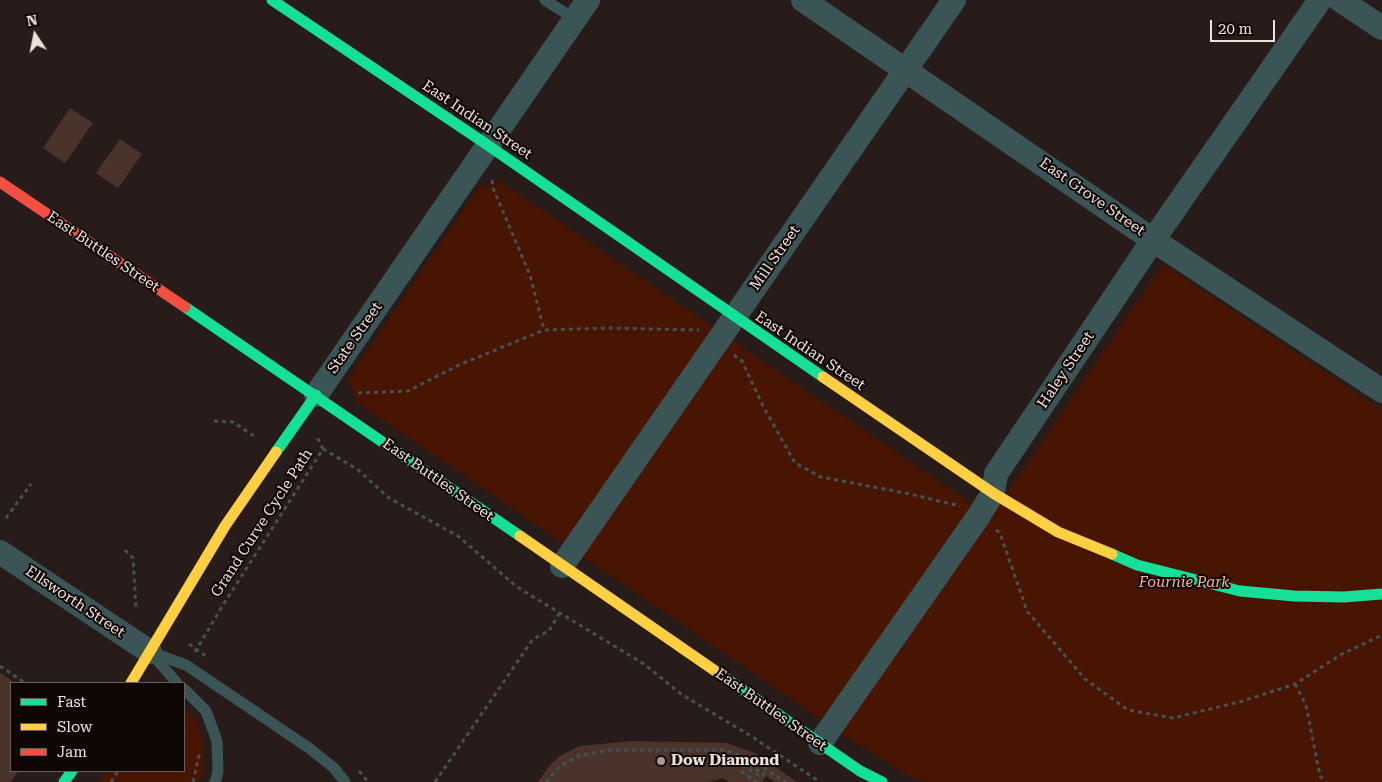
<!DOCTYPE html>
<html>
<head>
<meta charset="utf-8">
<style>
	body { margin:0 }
	#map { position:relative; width:1382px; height:782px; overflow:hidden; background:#271c19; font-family:"Roboto Serif",serif }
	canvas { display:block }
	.legend { position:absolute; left:10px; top:682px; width:175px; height:90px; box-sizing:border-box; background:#0f0705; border:1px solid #685e5b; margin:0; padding:6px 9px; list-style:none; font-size:15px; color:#eee0db }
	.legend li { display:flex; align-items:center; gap:10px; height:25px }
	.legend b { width:25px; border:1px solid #685e5b }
	.north { position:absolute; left:10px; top:10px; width:50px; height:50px; -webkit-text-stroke:4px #0f0705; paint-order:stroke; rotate:349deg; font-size:14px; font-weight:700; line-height:20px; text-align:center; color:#eee0db }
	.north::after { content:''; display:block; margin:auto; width:18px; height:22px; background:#eee0db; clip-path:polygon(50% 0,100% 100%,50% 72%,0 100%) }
	.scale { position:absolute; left:1210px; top:20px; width:65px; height:22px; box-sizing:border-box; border:2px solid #eee0db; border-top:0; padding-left:6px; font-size:15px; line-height:18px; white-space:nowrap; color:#eee0db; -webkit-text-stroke:4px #0f0705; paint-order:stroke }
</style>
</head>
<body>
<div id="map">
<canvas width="1382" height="782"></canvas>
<ul class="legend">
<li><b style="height:6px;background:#16e098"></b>Fast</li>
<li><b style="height:6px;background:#ffcf43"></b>Slow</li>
<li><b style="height:6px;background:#f24e42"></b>Jam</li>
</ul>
<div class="north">N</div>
<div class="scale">20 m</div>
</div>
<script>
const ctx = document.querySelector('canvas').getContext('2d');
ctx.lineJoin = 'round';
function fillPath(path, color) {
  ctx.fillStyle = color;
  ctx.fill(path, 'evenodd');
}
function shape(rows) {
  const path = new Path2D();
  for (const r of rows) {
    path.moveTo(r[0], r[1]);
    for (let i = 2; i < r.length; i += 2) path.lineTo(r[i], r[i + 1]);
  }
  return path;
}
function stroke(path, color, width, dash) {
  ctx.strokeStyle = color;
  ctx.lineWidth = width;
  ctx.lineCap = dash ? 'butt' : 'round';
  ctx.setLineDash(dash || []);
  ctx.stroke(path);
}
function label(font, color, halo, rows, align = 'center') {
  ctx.font = font + ' "Roboto Serif",serif';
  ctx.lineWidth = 4;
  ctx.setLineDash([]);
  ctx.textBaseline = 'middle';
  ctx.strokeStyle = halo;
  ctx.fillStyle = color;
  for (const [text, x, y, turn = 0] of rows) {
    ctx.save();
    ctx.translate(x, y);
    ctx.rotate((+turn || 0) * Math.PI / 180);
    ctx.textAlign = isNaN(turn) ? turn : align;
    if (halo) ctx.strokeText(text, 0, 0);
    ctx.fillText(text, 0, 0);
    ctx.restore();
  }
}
fillPath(shape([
	[501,182,991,517,1163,264,1382,410,1382,782,924,782,909,776,848,738,355,401,349,378,479,187],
	[184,707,198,723,204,748,203,773,199,782,99,782,106,771,184,771]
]), '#481503');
fillPath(shape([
	[70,108,93,123,65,163,43,148],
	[120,139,142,154,118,188,96,173],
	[0,673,15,683,11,683,11,771,18,771,11,782,0,782],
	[632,741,727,743,755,753,797,782,775,782,766,776,762,782,729,782,723,778,708,782,538,782,549,766,561,755,580,746]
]), '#49332a');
stroke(shape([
	[492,180,493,188,530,275,544,330],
	[734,355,742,361,763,406,795,463,821,477,910,494,960,506],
	[358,393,408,391,459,365,544,330,609,328,699,330],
	[214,421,233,422,254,436],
	[323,449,357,469,389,498,458,536,517,587,644,664,681,694,751,736,820,782],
	[6,518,31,484],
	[996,530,1000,533,1027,611,1085,679,1128,710,1173,718,1243,701,1295,684,1342,654,1382,635],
	[125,550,133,558,136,608],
	[189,644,207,657],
	[195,652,223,605,323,449,317,437],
	[0,666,25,683],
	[1295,684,1306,705,1320,776,1326,782],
	[750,759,747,764,764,774,761,777,744,766,741,771,756,782],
	[359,771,368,782],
	[111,782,118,771],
	[193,782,200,751],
	[435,782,533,639,549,631,559,614],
	[546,782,560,766,579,756,609,750,725,750,754,761,785,782]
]), '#445251', 3, [4, 4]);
stroke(shape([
	[545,0,575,19],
	[150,652,186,665,309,748,334,768,345,782],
	[151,653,177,683],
	[184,689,206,711,217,741,218,772,215,782]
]), '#3b5557', 11);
stroke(shape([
	[803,0,1153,240,1382,391],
	[1340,0,1382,28],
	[316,395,588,0],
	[0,552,150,652],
	[562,566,954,0],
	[820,743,978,517,993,493,996,474,1153,240,1320,0]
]), '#3b5557', 24);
stroke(shape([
	[272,0,489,146,823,377],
	[185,307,520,536],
	[276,452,316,395],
	[1112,554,1137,565,1240,591,1294,596,1344,597,1382,594],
	[724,677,860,771,882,782],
	[64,782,72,771]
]), '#16e098', 11);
stroke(shape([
	[823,377,993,493,1058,532,1112,554],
	[520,536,724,677],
	[131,683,225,526,276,452]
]), '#ffcf43', 11);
stroke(shape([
	[0,182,185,307]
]), '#f24e42', 11);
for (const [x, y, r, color] of [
	[661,761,5,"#a89b97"]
]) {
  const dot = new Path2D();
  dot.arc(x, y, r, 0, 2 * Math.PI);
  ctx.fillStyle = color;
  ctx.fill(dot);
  stroke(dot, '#0f0705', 2);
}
label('15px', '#eee0db', '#0f0705', [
	["East Indian Street",477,120,34],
	["East Grove Street",1092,197,35],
	["East Buttles Street",103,252,34],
	["Mill Street",775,258,-55],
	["State Street",355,338,-55],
	["East Indian Street",810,351,34],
	["Haley Street",1066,370,-56],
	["East Buttles Street",438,480,35],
	["Grand Curve Cycle Path",262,523,-57],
	["Ellsworth Street",75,602,34],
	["East Buttles Street",771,710,35]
]);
label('italic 15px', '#f9b096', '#0f0705', [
	["Fournie Park",1184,583]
]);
label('bold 15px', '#eee0db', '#0f0705', [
	["Dow Diamond",671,761]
], 'left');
</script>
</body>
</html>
